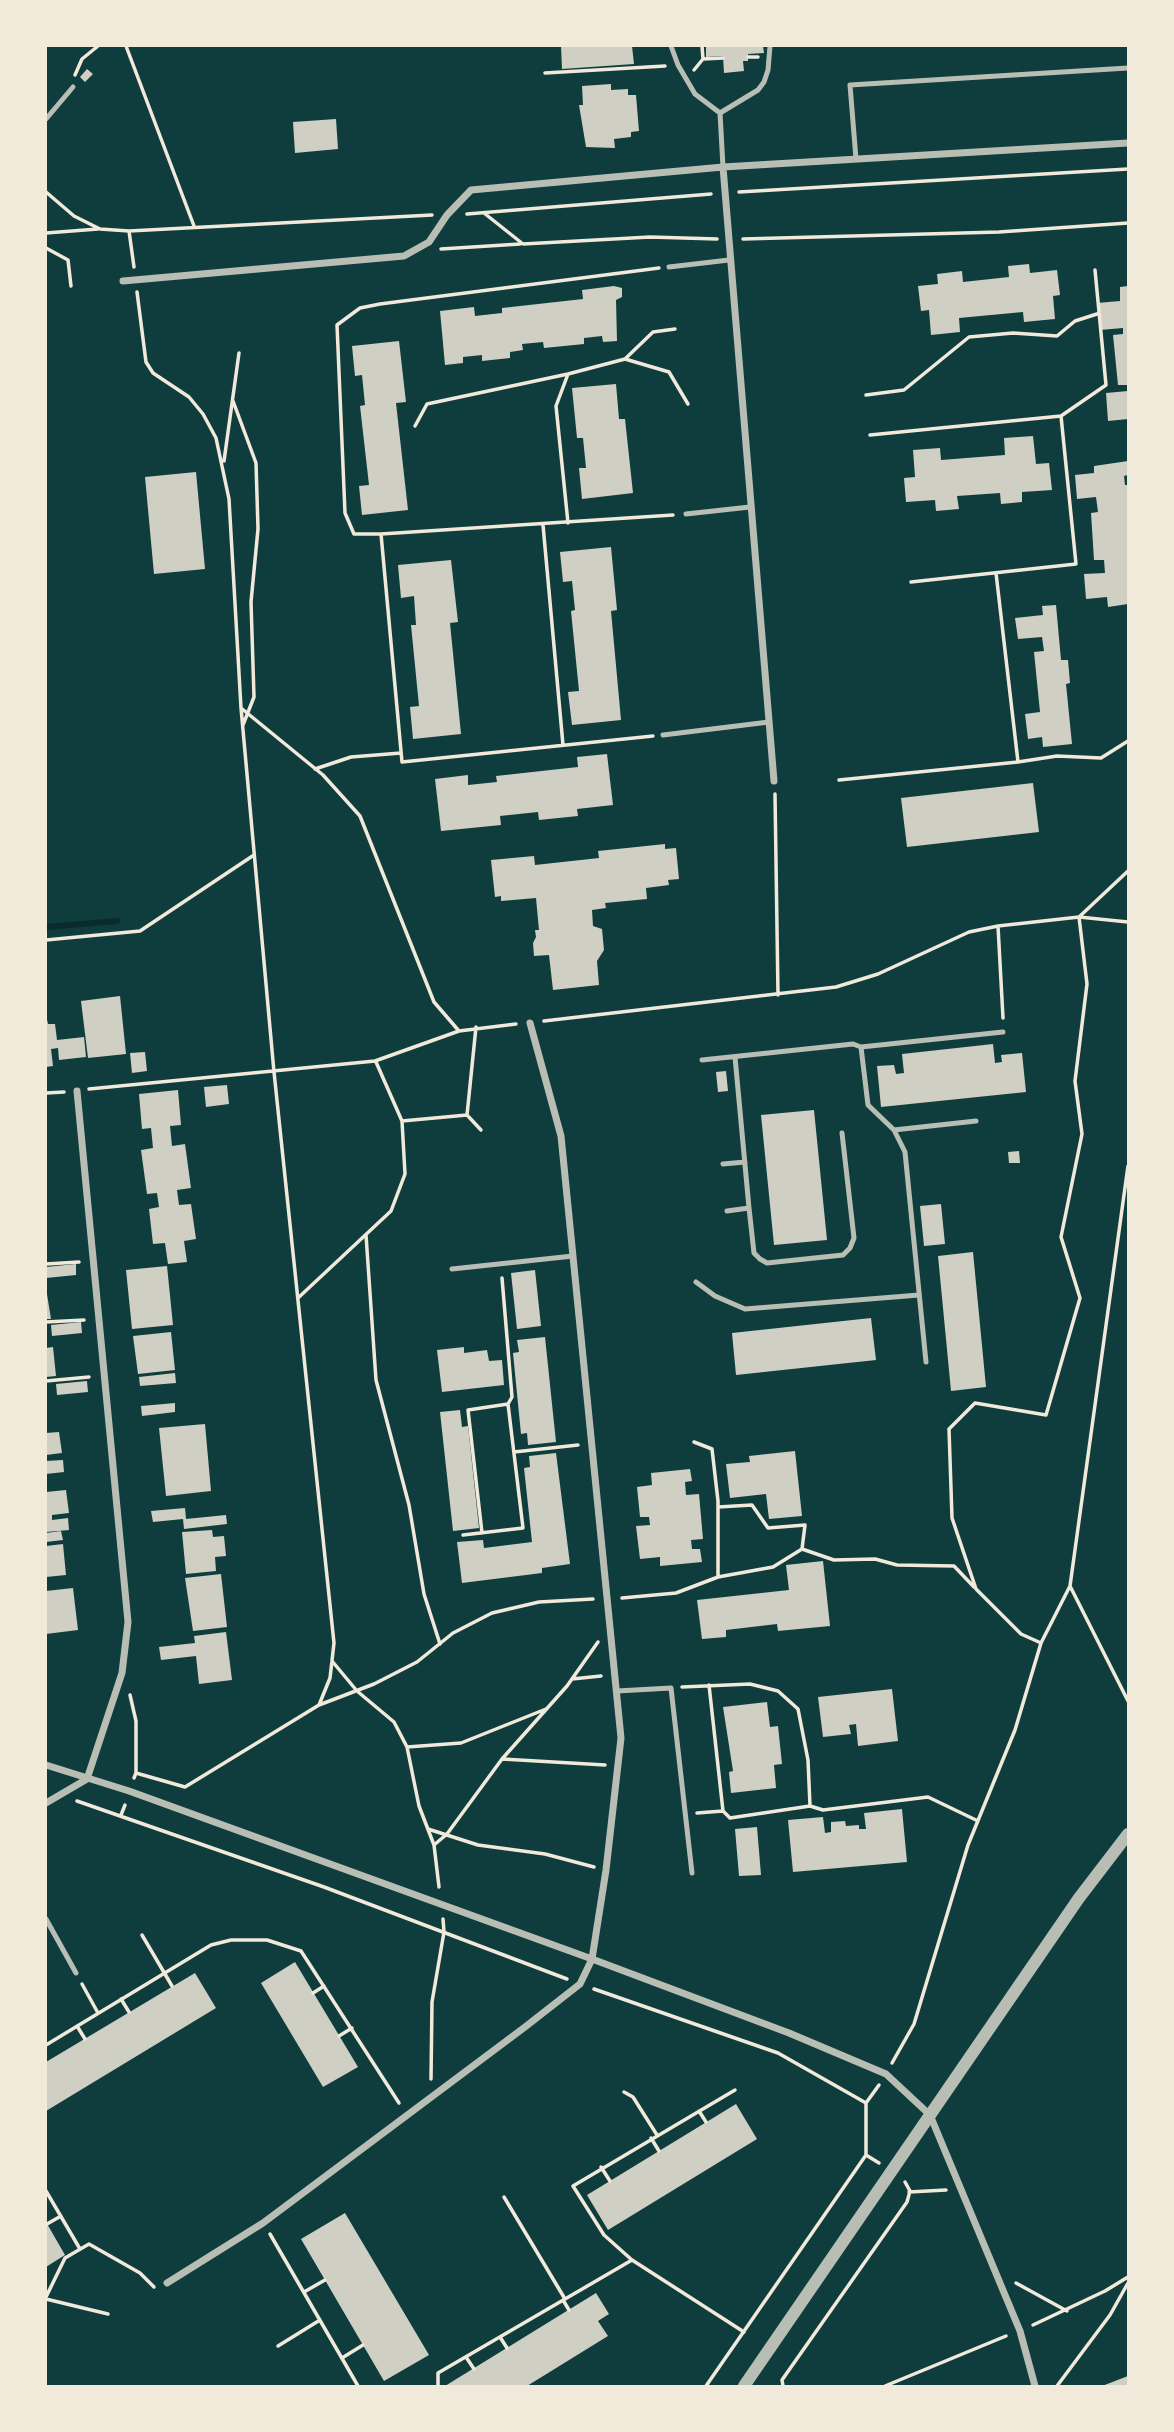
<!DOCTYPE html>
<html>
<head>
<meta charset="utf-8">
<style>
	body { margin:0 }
	#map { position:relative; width:1174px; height:2432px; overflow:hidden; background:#0f3d3e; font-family:"PT Sans",sans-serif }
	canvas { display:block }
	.frame { position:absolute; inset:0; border:47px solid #f1e9da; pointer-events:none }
</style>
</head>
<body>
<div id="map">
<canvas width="1174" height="2432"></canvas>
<div class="frame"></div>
</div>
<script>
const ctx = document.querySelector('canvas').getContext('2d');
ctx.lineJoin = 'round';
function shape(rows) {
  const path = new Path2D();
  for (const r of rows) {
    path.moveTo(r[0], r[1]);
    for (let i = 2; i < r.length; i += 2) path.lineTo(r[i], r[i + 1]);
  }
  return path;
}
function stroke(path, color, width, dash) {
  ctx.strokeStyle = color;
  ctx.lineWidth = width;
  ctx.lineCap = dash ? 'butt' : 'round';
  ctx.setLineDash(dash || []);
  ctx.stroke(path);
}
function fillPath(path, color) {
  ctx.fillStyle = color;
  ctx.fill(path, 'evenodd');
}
stroke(shape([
	[46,927,117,921]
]), '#0a2a2b', 6);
fillPath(shape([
	[561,46,632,46,634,64,562,69],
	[706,46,763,46,764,53,748,54,748,61,743,61,744,71,724,73,723,56,706,57],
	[87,69,93,74,85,82,80,77],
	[611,84,611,90,628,89,628,95,636,95,639,131,631,132,631,137,614,139,615,148,586,147,579,105,583,105,582,86],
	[336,119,338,149,295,153,293,122],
	[1029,264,1030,273,1057,270,1060,295,1053,296,1055,319,1024,322,1023,312,959,318,960,332,931,335,929,310,921,311,918,286,938,284,937,274,962,271,963,282,1009,277,1008,266],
	[614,286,622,288,622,297,616,300,617,341,603,342,602,336,584,338,584,344,544,348,543,342,522,344,523,350,510,352,510,358,482,361,482,355,463,357,463,363,445,365,440,311,474,307,475,316,502,313,502,308,583,299,582,290],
	[1128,286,1128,385,1118,385,1113,335,1123,334,1123,328,1100,330,1097,303,1120,301,1120,287],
	[399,341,406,402,396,403,408,510,362,515,359,486,369,485,360,406,365,405,362,375,355,376,352,346],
	[616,384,619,419,625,419,633,493,582,499,579,468,586,468,583,438,577,438,572,388],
	[1128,391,1128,419,1108,421,1106,393],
	[1033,436,1036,464,1049,463,1052,490,1022,492,1022,502,1001,504,1000,493,957,496,959,509,936,511,935,500,906,502,904,478,915,477,913,450,940,448,941,460,1005,455,1004,438],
	[1128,461,1128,475,1124,476,1125,485,1128,485,1128,604,1108,607,1107,597,1086,599,1084,574,1105,573,1104,560,1094,560,1091,513,1098,512,1096,497,1077,499,1075,475,1094,473,1094,466],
	[196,472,205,569,154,574,145,477],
	[611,547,617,610,611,611,621,720,572,725,568,692,579,691,571,611,575,610,572,581,563,582,560,552],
	[451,560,458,622,450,623,461,734,413,739,410,707,419,706,411,625,416,625,414,596,401,598,398,565],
	[1056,605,1061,660,1068,660,1070,683,1066,684,1072,744,1043,747,1042,737,1028,739,1025,714,1040,712,1034,652,1044,651,1042,637,1018,639,1015,618,1043,615,1042,606],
	[607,754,613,805,577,809,578,816,539,820,538,812,500,816,501,825,441,831,435,779,468,775,468,785,497,782,496,776,578,767,577,757],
	[1033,783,1039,832,907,847,901,798],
	[665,844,665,849,676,848,679,879,668,880,669,885,646,888,647,899,605,903,606,908,592,910,593,926,602,929,604,950,597,961,599,985,553,990,549,955,534,956,533,943,536,937,535,930,539,930,536,898,501,901,501,896,495,897,491,860,534,856,535,865,599,858,598,851],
	[120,996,126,1054,88,1058,81,1001],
	[46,1015,48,1024,55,1024,57,1040,84,1037,86,1057,59,1060,58,1048,51,1049,53,1066,46,1067],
	[993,1044,995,1063,1002,1062,1001,1055,1022,1053,1026,1092,881,1107,877,1066,894,1065,896,1074,904,1073,902,1054],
	[145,1052,147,1071,132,1073,130,1053],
	[726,1071,728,1091,718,1092,716,1072],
	[227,1085,229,1104,206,1107,204,1087],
	[178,1090,181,1125,170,1126,172,1146,185,1144,191,1188,177,1190,179,1205,191,1204,196,1239,184,1241,187,1262,168,1264,165,1243,153,1244,149,1209,159,1207,157,1193,147,1194,141,1150,153,1148,151,1128,142,1129,139,1094],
	[814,1110,827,1240,774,1245,761,1115],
	[1019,1151,1020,1163,1009,1163,1008,1152],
	[941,1204,945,1244,924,1246,920,1206],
	[973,1252,986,1387,951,1391,938,1256],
	[76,1264,76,1275,46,1278,46,1267],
	[167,1266,173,1325,132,1329,126,1270],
	[535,1270,541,1326,517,1329,511,1273],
	[46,1288,51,1319,46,1319],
	[871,1318,876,1360,736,1375,732,1333],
	[81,1322,82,1333,52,1336,51,1325],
	[171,1332,175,1370,138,1374,133,1336],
	[545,1337,556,1442,528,1445,527,1433,521,1434,513,1353,519,1352,517,1340],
	[53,1347,56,1376,46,1377,46,1348],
	[464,1347,464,1353,487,1350,489,1361,502,1360,504,1385,442,1392,437,1350],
	[175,1373,176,1383,140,1386,139,1377],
	[87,1381,88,1392,57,1395,56,1384],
	[175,1403,175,1412,142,1416,141,1406],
	[460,1410,462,1427,468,1426,479,1528,453,1531,440,1412],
	[205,1424,211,1491,166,1496,159,1428],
	[59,1432,62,1453,46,1455,46,1433],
	[795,1451,802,1516,769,1519,766,1494,730,1498,726,1464,750,1462,749,1456],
	[556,1453,570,1564,542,1568,542,1573,462,1583,457,1542,483,1540,484,1548,532,1542,524,1468,530,1467,529,1456],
	[63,1460,64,1472,46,1474,46,1461],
	[690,1469,692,1481,685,1482,686,1495,699,1494,703,1539,691,1540,692,1549,700,1549,702,1562,660,1566,660,1557,640,1559,636,1526,650,1525,649,1517,640,1517,637,1487,652,1485,651,1473],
	[66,1490,69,1513,52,1515,52,1520,68,1518,69,1530,46,1532,46,1492],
	[185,1508,186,1519,226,1515,227,1524,184,1529,183,1519,153,1522,151,1511],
	[212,1530,213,1537,224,1536,226,1556,215,1557,216,1571,186,1574,182,1532],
	[61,1531,63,1540,46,1542,46,1533],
	[63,1544,66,1575,46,1577,46,1546],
	[823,1561,830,1626,778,1631,777,1624,726,1630,726,1637,702,1639,697,1600,789,1590,786,1565],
	[221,1574,227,1627,193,1631,185,1578],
	[73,1588,78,1630,46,1634,46,1591],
	[226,1632,232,1680,199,1684,196,1656,161,1660,159,1647,195,1643,194,1636],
	[892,1689,898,1741,858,1746,856,1724,849,1725,851,1734,823,1737,818,1697],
	[767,1702,770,1727,778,1726,782,1764,774,1765,776,1788,731,1793,729,1772,733,1771,723,1707],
	[902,1809,907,1862,793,1872,788,1820,823,1817,825,1833,831,1832,831,1822,845,1821,846,1826,859,1825,859,1829,866,1829,864,1813],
	[757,1827,761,1875,739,1876,735,1829],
	[295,1962,358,2067,323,2087,261,1983],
	[195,1973,216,2008,46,2111,46,2062],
	[736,2104,757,2139,608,2230,587,2195],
	[345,2213,429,2355,384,2381,301,2239],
	[46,2222,65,2255,46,2267],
	[596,2293,609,2314,598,2321,608,2336,527,2386,445,2386],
	[1128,2376,1128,2386,1102,2386]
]), '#cfcfc3');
stroke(shape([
	[126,46,194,226],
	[702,46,703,59],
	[748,57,758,57],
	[694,70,703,59,723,58],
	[545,73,665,66],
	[75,75,82,59,98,46],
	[46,192,74,216,100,229,129,231,432,215],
	[739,192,1128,169],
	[484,213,523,244,650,237,717,239],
	[467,214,711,194],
	[129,231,134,267],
	[46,233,98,229],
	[743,239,999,232,1128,223],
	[46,248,68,260,71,286],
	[441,249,520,244],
	[625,359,653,332,675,329],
	[866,395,904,390,969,337,1013,333,1057,336,1075,321,1097,314],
	[233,401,256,463,258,529,251,602,254,697,243,725],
	[1061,416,1106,385,1095,270],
	[415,426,427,404,568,374],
	[870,435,1061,416,1076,564,911,582],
	[224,461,239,353],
	[568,523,556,406,568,374,625,359,669,372,688,404],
	[543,525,563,745],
	[381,534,354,534,345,513,337,325,360,308,380,304,659,268],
	[241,708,323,775,360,816,434,1002,459,1031],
	[653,736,402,762,381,534,673,515],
	[1018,762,1057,756,1101,758,1128,741],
	[315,769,351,757,401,753],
	[839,780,1018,762,996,573],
	[775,794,778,995],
	[998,926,1003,1018],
	[46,940,140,931,254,855],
	[544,1021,836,987,878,974,969,932,998,926,1079,917,1128,922],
	[89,1089,375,1061,459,1031,516,1024],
	[46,1093,64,1092],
	[467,1115,481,1130],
	[402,1121,467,1115,476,1027],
	[366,1235,376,1380,409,1505,424,1594,440,1644],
	[46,1264,79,1262],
	[298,1298,391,1211,405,1174,402,1121,376,1062],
	[46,1322,84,1320],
	[46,1381,89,1377],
	[694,1442,712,1449,718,1501,718,1577],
	[514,1452,578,1445],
	[482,1533,468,1410,508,1404,512,1397,502,1278],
	[463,1535,523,1528,508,1404],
	[802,1549,834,1560,875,1559,897,1565,954,1566,974,1587],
	[1070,1586,1128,1701],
	[622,1598,676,1593,718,1577,773,1567,802,1549,805,1525,768,1528,752,1505,718,1507],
	[1041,1643,1021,1634,976,1589,952,1518,949,1429,975,1403,1046,1415,1080,1298,1061,1237,1082,1134,1075,1081,1087,984,1079,917,1128,871],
	[332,1661,357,1691,394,1722,407,1747,419,1806,434,1845,439,1887],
	[572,1679,601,1676],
	[709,1685,723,1811],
	[682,1687,750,1684,778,1691,798,1709,808,1760,810,1806],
	[130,1695,136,1721,136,1773],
	[319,1705,374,1684,417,1662,453,1633,492,1613,539,1602,593,1599],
	[407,1747,461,1743,546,1709],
	[502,1759,605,1765],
	[134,1778,136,1773,185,1787,319,1705,330,1678,334,1643,274,1072,241,708,229,499,216,438,203,414,189,397,153,373,146,362,137,292],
	[77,1801,324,1887,567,1979],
	[697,1813,723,1811,730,1818,810,1806,823,1810,928,1797,978,1821],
	[121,1815,125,1805],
	[428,1829,478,1845,545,1854,594,1867],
	[434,1845,447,1834,502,1759,567,1686,598,1642],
	[142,1935,172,1986],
	[82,1984,98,2013],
	[594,1989,778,2053,866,2103],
	[313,1993,324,1986],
	[121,1999,129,2012],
	[77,2026,85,2039],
	[339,2036,352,2028],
	[46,2045,211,1945,231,1940,267,1940,301,1951,399,2103],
	[892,2063,914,2024,968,1845,1015,1730,1041,1643,1070,1586,1128,1166],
	[431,2079,432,2002,444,1932,443,1919],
	[735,2090,573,2186,604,2235,632,2260,744,2332],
	[624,2092,633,2097,657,2135],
	[699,2111,706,2122],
	[651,2138,659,2151],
	[866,2155,879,2163],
	[601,2167,610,2181],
	[46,2191,80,2249],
	[909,2192,946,2190],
	[504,2197,565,2299],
	[47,2224,61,2216],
	[270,2234,358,2386],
	[1016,2283,1067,2311],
	[304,2292,325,2280],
	[46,2297,65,2258,89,2244,140,2273,154,2287],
	[46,2299,108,2314],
	[563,2300,569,2310],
	[1033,2325,1105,2291,1128,2277],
	[500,2337,507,2348],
	[278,2346,320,2320],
	[466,2357,474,2369],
	[342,2358,363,2345],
	[438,2386,438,2373,632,2260],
	[706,2386,866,2155,866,2103,879,2085],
	[783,2386,782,2380,907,2202,910,2191,905,2182],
	[885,2386,1006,2336],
	[1057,2386,1110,2315,1128,2283]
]), '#f1e9da', 3.5);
stroke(shape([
	[671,46,678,65,695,94,720,113],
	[46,119,73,87],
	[856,159,850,85,1128,68],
	[723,167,720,113,758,90,764,82,768,70,770,46],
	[669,267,729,260],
	[686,514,750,507],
	[663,735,769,722],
	[861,1047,868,1105,894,1130,905,1152,926,1362],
	[702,1060,853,1044,861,1047,1003,1032],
	[894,1130,976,1121],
	[723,1164,745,1162],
	[749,1208,754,1253,760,1259,767,1263,843,1255,850,1248,854,1238,842,1133],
	[727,1211,749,1208,735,1057],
	[452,1269,573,1256],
	[696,1282,715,1296,745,1309,919,1295],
	[617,1691,671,1688,692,1873],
	[46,1919,76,1973]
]), '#b8beb3', 5);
stroke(shape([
	[723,167,774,781],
	[123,281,404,256,429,242,447,215,471,190,723,167,1128,143],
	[46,1765,129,1791,592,1959,789,2033,886,2074,930,2115,1020,2331,1035,2386],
	[46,1803,87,1779,122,1673,128,1622,77,1091],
	[167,2283,263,2223,525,2027,580,1984,592,1959,606,1870,621,1738,561,1136,530,1023]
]), '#b8beb3', 7);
stroke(shape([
	[744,2386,1079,1898,1128,1834]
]), '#b8beb3', 12);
</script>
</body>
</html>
